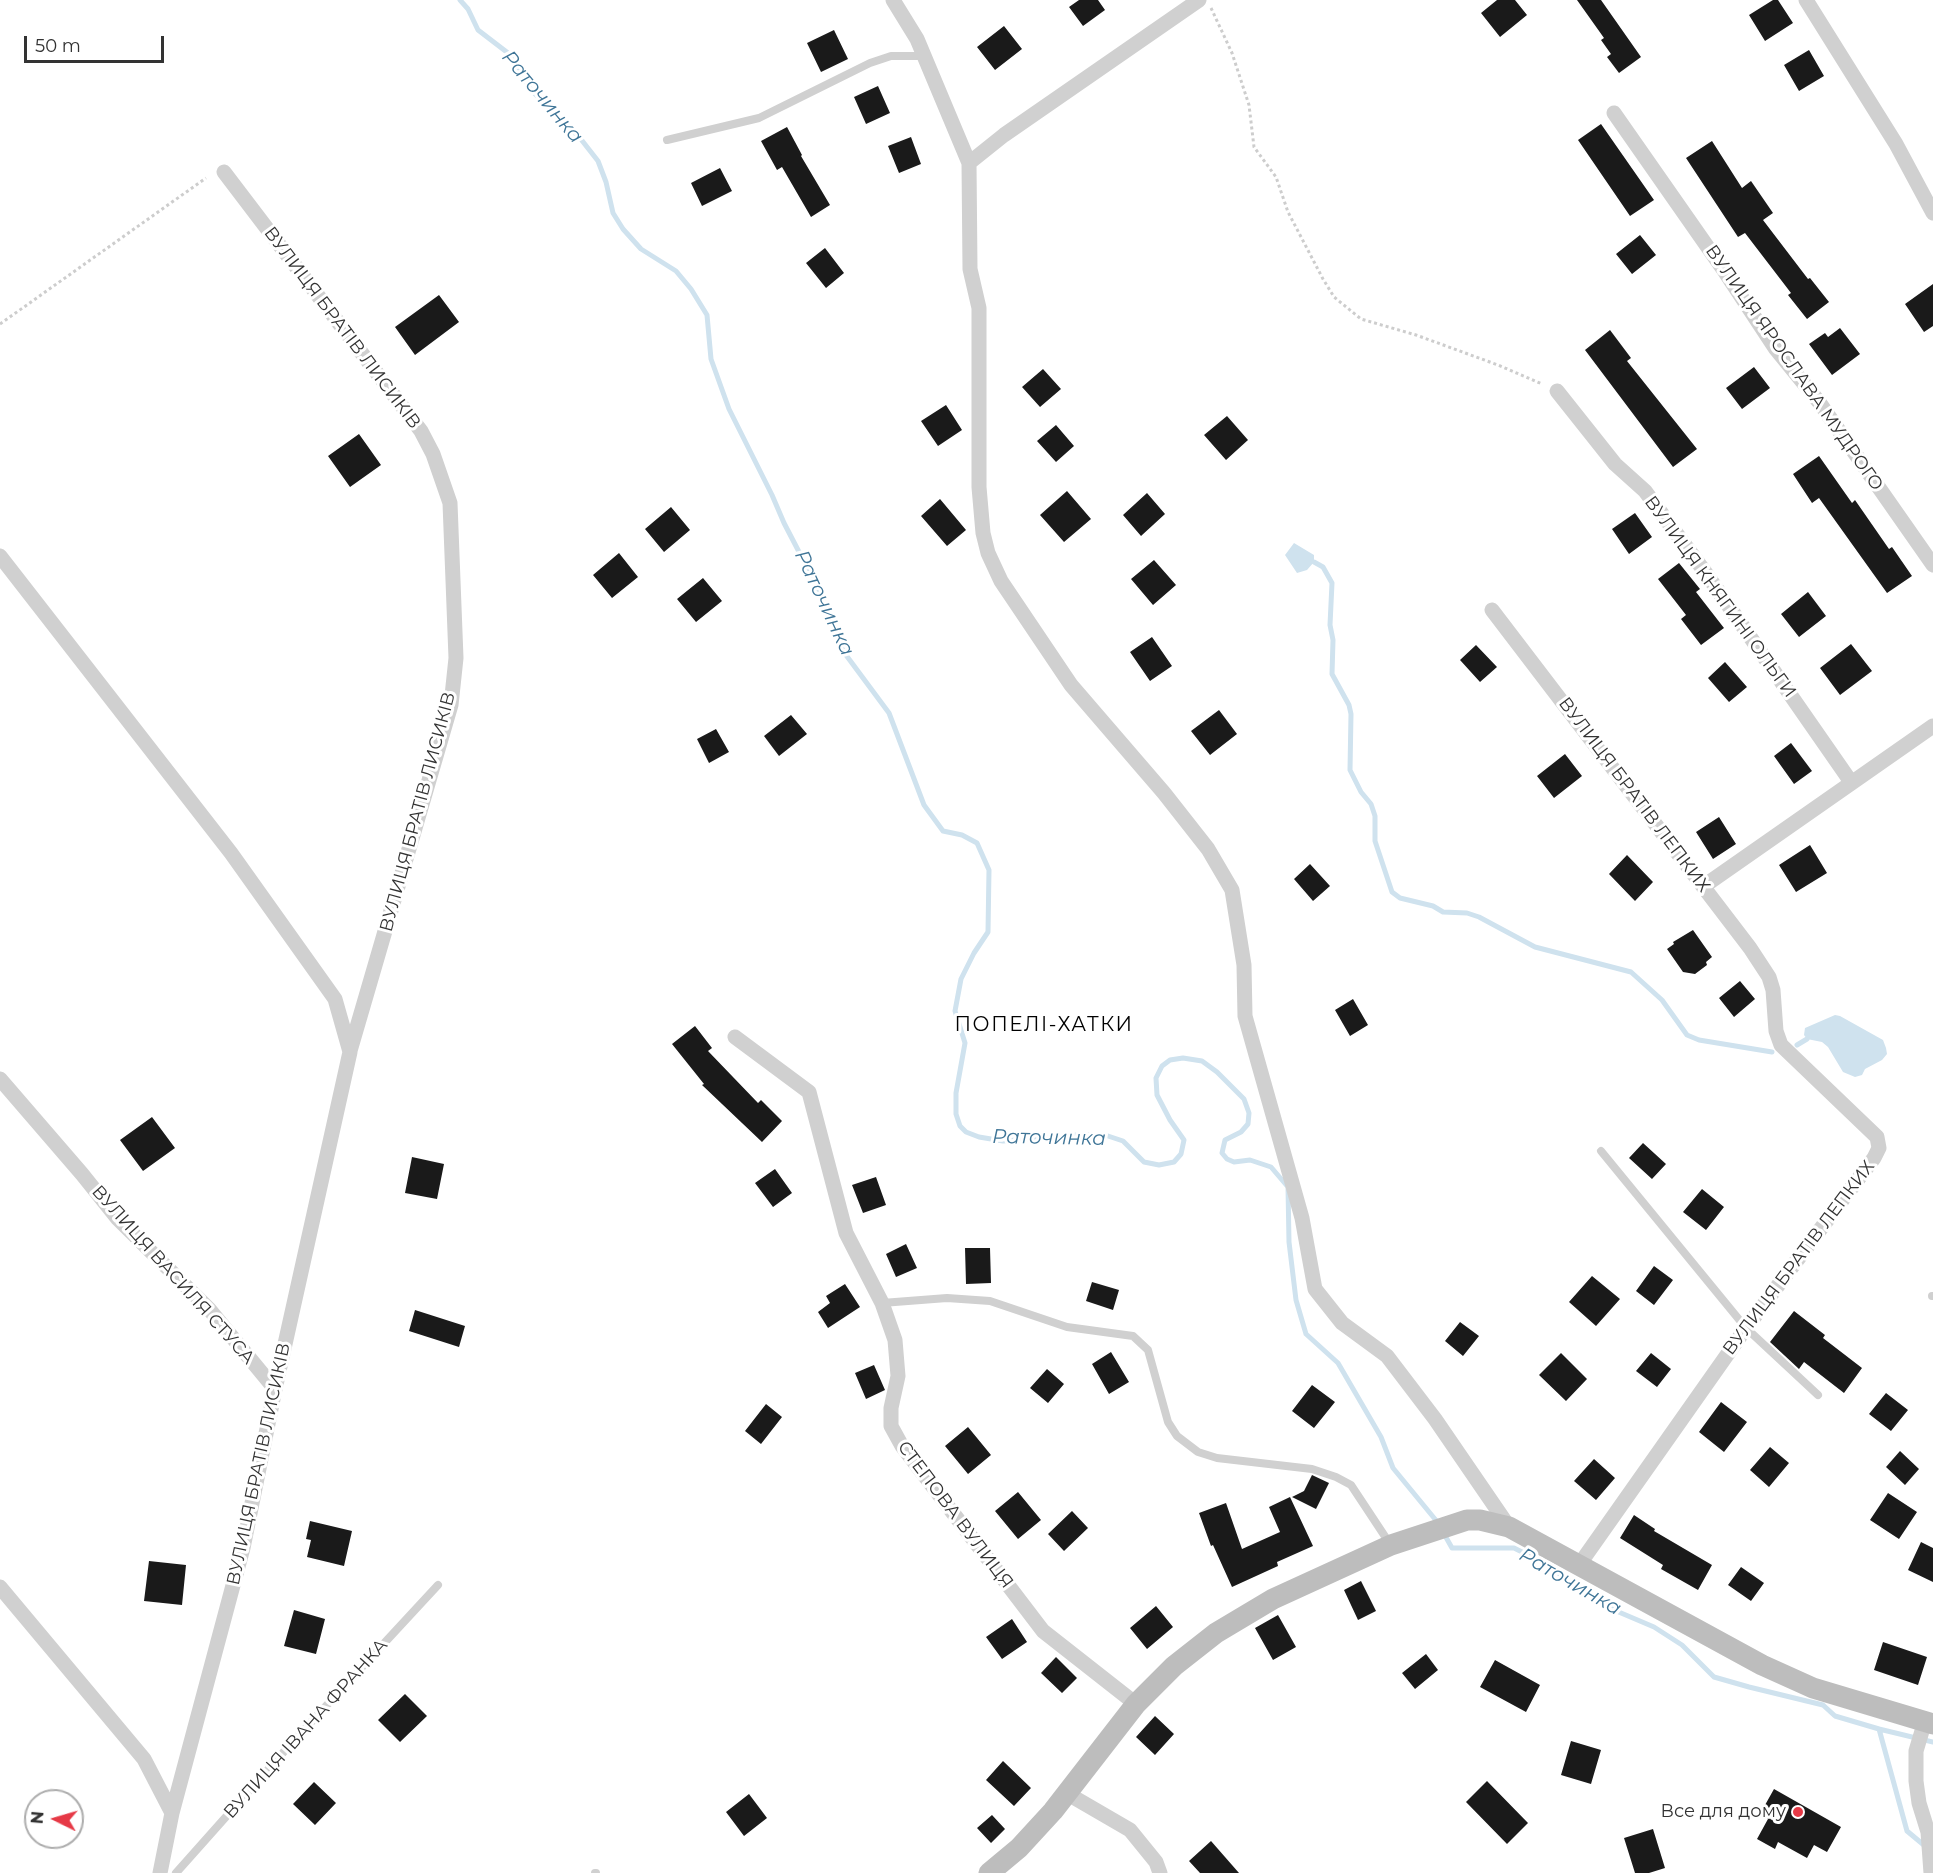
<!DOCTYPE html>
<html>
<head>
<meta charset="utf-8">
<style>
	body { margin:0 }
	#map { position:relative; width:1933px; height:1873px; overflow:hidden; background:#fff; font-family:Montserrat,sans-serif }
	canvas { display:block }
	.north { position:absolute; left:24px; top:1789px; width:60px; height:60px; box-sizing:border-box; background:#fff; border:2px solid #adadad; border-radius:50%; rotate:275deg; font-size:16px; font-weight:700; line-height:24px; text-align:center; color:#333 }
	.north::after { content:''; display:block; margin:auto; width:21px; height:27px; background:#e63946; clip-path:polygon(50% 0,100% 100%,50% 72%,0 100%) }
	.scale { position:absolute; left:24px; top:36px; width:140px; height:27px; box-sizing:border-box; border:3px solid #333; border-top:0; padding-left:8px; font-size:18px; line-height:21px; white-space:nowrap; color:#333; -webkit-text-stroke:4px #fff; paint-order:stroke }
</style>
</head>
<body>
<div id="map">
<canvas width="1933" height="1873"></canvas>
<div class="north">N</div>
<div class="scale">50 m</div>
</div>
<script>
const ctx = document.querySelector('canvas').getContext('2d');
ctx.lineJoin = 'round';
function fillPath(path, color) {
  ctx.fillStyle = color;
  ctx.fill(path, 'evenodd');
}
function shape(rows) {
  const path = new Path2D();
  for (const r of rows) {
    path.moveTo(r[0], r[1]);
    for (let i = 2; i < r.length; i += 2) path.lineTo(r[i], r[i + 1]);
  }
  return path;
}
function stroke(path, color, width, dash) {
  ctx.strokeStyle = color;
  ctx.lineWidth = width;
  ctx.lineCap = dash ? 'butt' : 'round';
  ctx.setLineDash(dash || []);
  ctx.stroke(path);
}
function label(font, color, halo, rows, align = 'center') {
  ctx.font = font + ' Montserrat,sans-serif';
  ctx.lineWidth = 6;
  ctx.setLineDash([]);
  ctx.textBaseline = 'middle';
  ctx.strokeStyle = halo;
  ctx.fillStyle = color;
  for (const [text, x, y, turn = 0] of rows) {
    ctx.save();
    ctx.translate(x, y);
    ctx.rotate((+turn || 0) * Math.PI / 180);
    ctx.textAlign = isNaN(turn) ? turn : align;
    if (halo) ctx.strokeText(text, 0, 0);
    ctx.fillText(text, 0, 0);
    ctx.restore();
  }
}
fillPath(shape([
	[1294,543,1314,555,1314,562,1307,570,1297,573,1285,555],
	[1835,1015,1840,1016,1883,1040,1886,1048,1887,1054,1882,1060,1865,1069,1862,1075,1855,1077,1843,1072,1828,1047,1822,1042,1807,1039,1804,1035,1805,1028]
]), '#cfe2ee');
stroke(shape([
	[460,0,468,9,478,30,508,53,531,90,580,138,598,161,606,182,613,213,623,229,641,249,676,271,691,289,707,315,711,359,729,409,772,495,784,523,824,600,843,651,889,713,924,805,943,831,962,835,977,843,989,870,988,932,974,953,961,979,955,1011,965,1043,956,1093,956,1114,960,1126,966,1132,979,1137,1003,1141,1077,1135,1105,1135,1123,1141,1144,1162,1159,1165,1174,1162,1181,1154,1184,1140,1170,1120,1157,1095,1156,1078,1162,1066,1170,1060,1183,1058,1202,1061,1217,1072,1244,1099,1249,1113,1248,1124,1241,1132,1225,1140,1222,1153,1227,1159,1234,1162,1250,1160,1271,1167,1288,1187,1289,1242,1296,1300,1306,1334,1338,1363,1381,1437,1393,1468,1439,1524],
	[1314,562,1323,567,1332,583,1330,625,1333,640,1332,674,1349,705,1351,714,1350,770,1361,792,1371,804,1375,816,1375,841,1392,892,1400,898,1433,906,1443,912,1467,913,1479,917,1535,947,1631,972,1662,1000,1687,1035,1699,1040,1772,1052],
	[1797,1045,1807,1039],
	[1443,1532,1452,1548,1514,1548,1540,1561,1614,1610,1654,1627,1682,1645,1714,1677,1749,1687,1823,1705,1835,1716,1879,1729,1907,1831,1925,1846],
	[1879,1729,1933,1742]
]), '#cfe2ee', 5);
fillPath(shape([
	[1079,0,1098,0,1105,10,1083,26,1069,7],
	[1497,0,1515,0,1527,15,1500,37,1481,13],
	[1577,0,1601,0,1641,57,1619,73,1607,57,1611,54,1601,40,1604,38],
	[1773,0,1778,0,1793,23,1765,41,1749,15],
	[1004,26,1022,49,995,70,977,47],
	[834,30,848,59,821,72,807,43],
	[1809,50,1824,76,1799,91,1784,65],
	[878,86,890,113,866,124,854,97],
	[1601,124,1654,200,1630,216,1578,140],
	[787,127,802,155,801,156,830,205,811,217,782,167,777,170,761,141],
	[911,137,921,164,899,173,888,146],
	[1712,141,1742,188,1751,181,1773,213,1763,220,1808,279,1810,278,1829,302,1807,319,1788,295,1791,293,1745,233,1738,237,1686,158],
	[720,168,732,191,702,206,691,183],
	[1640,235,1656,255,1632,274,1616,254],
	[825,248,844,273,826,288,806,263],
	[1933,284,1933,326,1924,332,1905,304],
	[439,295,459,322,415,355,395,327],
	[1840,328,1860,354,1832,375,1809,344,1825,333,1828,337],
	[1610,330,1631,358,1627,361,1697,449,1673,467,1585,350],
	[1754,367,1770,388,1742,409,1726,388],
	[1043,369,1061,389,1040,407,1022,387],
	[946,405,962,430,938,446,921,421],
	[1227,416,1248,440,1226,460,1204,435],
	[1056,425,1074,446,1056,462,1037,441],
	[359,434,381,465,350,487,328,456],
	[1819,456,1852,503,1855,500,1889,549,1892,547,1912,576,1887,593,1819,498,1812,503,1793,474],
	[1067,491,1091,519,1064,542,1040,515],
	[1147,493,1165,514,1141,536,1123,515],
	[940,499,966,530,947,546,921,516],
	[671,507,690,530,664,552,645,529],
	[1635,513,1652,537,1629,554,1612,529],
	[619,553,638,577,612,598,593,575],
	[1154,560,1176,585,1153,605,1131,579],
	[1679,563,1700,589,1696,592,1724,628,1701,645,1681,619,1686,615,1658,579],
	[703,578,722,601,696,622,677,599],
	[1808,592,1826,616,1799,637,1781,614],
	[1152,637,1172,666,1150,681,1130,652],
	[1851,644,1872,671,1840,695,1820,668],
	[1476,645,1497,667,1480,682,1460,660],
	[1725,662,1747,687,1729,702,1708,678],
	[1219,710,1237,734,1210,755,1191,731],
	[791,715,807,734,779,756,764,736],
	[716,729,729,752,709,763,697,739],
	[1791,743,1812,771,1794,784,1774,756],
	[1565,754,1582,776,1554,798,1537,776],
	[1719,817,1736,844,1713,859,1696,832],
	[1810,845,1827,873,1796,892,1779,865],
	[1627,855,1653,882,1635,901,1609,874],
	[1310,864,1330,886,1313,901,1294,879],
	[1693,930,1712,957,1706,962,1707,965,1695,974,1683,972,1667,949,1674,944,1673,942],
	[1740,981,1755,999,1734,1017,1719,998],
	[1353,999,1368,1025,1350,1036,1335,1010],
	[695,1026,712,1048,708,1051,758,1103,761,1100,782,1121,762,1142,702,1085,704,1084,672,1044],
	[152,1117,175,1148,143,1171,120,1140],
	[1643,1143,1666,1164,1652,1179,1629,1158],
	[412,1157,444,1164,437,1199,405,1193],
	[775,1169,792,1193,773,1207,755,1183],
	[876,1177,886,1205,863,1213,852,1185],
	[1702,1189,1724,1207,1706,1230,1683,1212],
	[906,1244,917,1268,896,1277,886,1254],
	[965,1248,990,1248,991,1283,966,1284],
	[1654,1266,1673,1280,1654,1305,1636,1291],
	[1592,1276,1620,1299,1596,1326,1569,1302],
	[1092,1282,1119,1290,1113,1310,1086,1301],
	[845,1284,860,1307,828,1328,818,1312,830,1303,826,1296],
	[415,1310,465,1326,459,1347,409,1331],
	[1794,1311,1825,1335,1823,1338,1862,1368,1844,1393,1804,1362,1799,1369,1770,1342],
	[1460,1322,1479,1336,1463,1356,1445,1341],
	[1111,1352,1129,1382,1109,1394,1092,1364],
	[1561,1353,1587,1379,1566,1401,1539,1375],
	[1651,1353,1671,1369,1657,1387,1636,1371],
	[874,1365,885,1390,866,1399,855,1373],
	[1047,1369,1064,1384,1048,1403,1030,1388],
	[1312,1385,1335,1402,1314,1428,1292,1411],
	[1886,1393,1908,1410,1891,1431,1869,1414],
	[1721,1402,1747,1422,1724,1452,1699,1432],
	[766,1404,782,1417,761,1444,745,1431],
	[968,1427,991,1455,968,1474,945,1446],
	[1770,1447,1789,1463,1769,1487,1750,1470],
	[1900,1451,1919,1469,1905,1485,1886,1467],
	[1594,1459,1615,1478,1596,1500,1574,1481],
	[1312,1475,1329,1483,1316,1509,1292,1497,1304,1491],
	[1018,1492,1041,1520,1018,1539,995,1511],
	[1888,1493,1917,1512,1899,1539,1870,1520],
	[1290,1497,1313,1546,1277,1562,1278,1566,1232,1587,1213,1545,1211,1546,1199,1513,1226,1503,1242,1549,1280,1532,1269,1507],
	[1072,1511,1088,1528,1064,1551,1048,1534],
	[1634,1515,1655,1529,1654,1531,1712,1565,1698,1590,1661,1569,1663,1565,1620,1538],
	[310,1521,352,1531,344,1566,307,1557,311,1540,306,1539],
	[1921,1542,1933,1548,1933,1582,1908,1570],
	[149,1561,186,1565,182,1605,144,1601],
	[1741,1567,1764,1583,1751,1601,1728,1585],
	[1361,1581,1376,1611,1358,1620,1344,1590],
	[1156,1606,1173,1627,1147,1649,1130,1628],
	[294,1610,325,1619,316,1654,284,1646],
	[1278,1615,1296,1647,1273,1660,1255,1628],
	[1012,1619,1027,1642,1002,1659,986,1637],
	[1883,1642,1927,1657,1918,1685,1874,1670],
	[1426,1654,1438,1670,1415,1689,1402,1673],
	[1056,1657,1077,1678,1062,1693,1041,1673],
	[1495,1660,1540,1685,1526,1712,1480,1687],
	[405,1694,427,1716,400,1742,378,1720],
	[1155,1716,1174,1734,1155,1755,1136,1737],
	[1571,1741,1601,1750,1591,1784,1561,1775],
	[1003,1761,1031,1788,1014,1806,986,1780],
	[1487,1781,1528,1823,1507,1844,1466,1802],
	[314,1782,336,1803,315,1825,293,1804],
	[1774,1789,1841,1827,1827,1852,1814,1845,1807,1858,1778,1842,1775,1849,1757,1839,1768,1819,1760,1814],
	[749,1794,767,1818,744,1836,726,1812],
	[992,1815,1005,1829,991,1843,977,1828],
	[1653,1829,1665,1868,1649,1873,1635,1873,1624,1838],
	[1211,1841,1239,1873,1200,1873,1189,1861]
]), '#1a1a1a');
stroke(shape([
	[1211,8,1232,53,1249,105,1254,147,1276,177,1288,212,1323,279,1334,297,1361,319,1416,335,1498,365,1542,384],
	[0,324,206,178]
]), '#cdcdcd', 3, [3, 3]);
stroke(shape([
	[667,140,759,118,870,63,891,56,924,56],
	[1601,1151,1746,1328,1818,1395],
	[1932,1296,1933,1296],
	[882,1303,947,1298,990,1301,1067,1327,1133,1336,1148,1350,1168,1422,1177,1436,1198,1452,1217,1458,1312,1469,1336,1477,1351,1485,1390,1544],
	[176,1873,289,1746,438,1585],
	[595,1873,596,1873]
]), '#d0d0d0', 8);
stroke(shape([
	[893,0,917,39,969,163,970,269,979,308,979,487,983,533,988,553,1001,581,1071,685,1164,793,1208,849,1232,890,1244,965,1245,1016,1302,1218,1315,1289,1342,1323,1387,1356,1435,1419,1509,1527],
	[1806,0,1896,144,1933,213],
	[1614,113,1723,269,1775,348,1819,402,1933,565],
	[969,163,1004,135,1199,0],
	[224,172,421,431,433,454,450,503,456,658,451,705,350,1051],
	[1557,391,1615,464,1645,491,1705,572,1851,782],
	[0,556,231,853,335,999,350,1052,275,1389,243,1548,172,1813,160,1873],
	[1492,610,1750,948,1769,977,1773,990,1776,1031,1781,1045,1877,1137,1879,1148,1874,1158,1746,1328,1579,1565],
	[1704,886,1933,726],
	[735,1037,809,1092,846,1233,882,1303,895,1340,898,1376,891,1408,891,1426,902,1446,1043,1631,1136,1704],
	[0,1079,82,1174,118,1219,209,1309,275,1389],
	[0,1587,144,1759,172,1813],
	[1925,1721,1916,1751,1916,1781,1919,1803,1928,1832,1931,1873],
	[1068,1794,1130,1830,1156,1862,1160,1873]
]), '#d0d0d0', 15);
stroke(shape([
	[989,1873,1019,1848,1053,1811,1136,1704,1174,1666,1216,1633,1273,1599,1391,1545,1467,1520,1480,1520,1509,1527,1762,1665,1813,1688,1933,1724]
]), '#bdbdbd', 21);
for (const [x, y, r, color] of [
	[1798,1812,6,"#e63946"]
]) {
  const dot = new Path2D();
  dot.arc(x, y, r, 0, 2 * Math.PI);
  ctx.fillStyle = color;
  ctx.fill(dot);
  stroke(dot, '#fff', 2);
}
label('18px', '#333', '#fff', [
	["ВУЛИЦЯ БРАТІВ ЛИСИКІВ",342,328,53],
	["ВУЛИЦЯ ЯРОСЛАВА МУДРОГО",1794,368,55],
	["ВУЛИЦЯ КНЯГИНІ ОЛЬГИ",1720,597,54],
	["ВУЛИЦЯ БРАТІВ ЛЕПКИХ",1634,795,53],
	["ВУЛИЦЯ БРАТІВ ЛИСИКІВ",418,812,-75],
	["ВУЛИЦЯ БРАТІВ ЛЕПКИХ",1799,1258,-53],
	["ВУЛИЦЯ ВАСИЛЯ СТУСА",173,1275,48],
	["ВУЛИЦЯ БРАТІВ ЛИСИКІВ",259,1464,-78],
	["СТЕПОВА ВУЛИЦЯ",955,1515,53],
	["ВУЛИЦЯ ІВАНА ФРАНКА",306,1729,-48]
]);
label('18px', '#333', '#fff', [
	["Все для дому",1786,1812]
], 'right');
label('italic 20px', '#3f7597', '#fff', [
	["Раточинка",542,97,50],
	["Раточинка",824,603,65],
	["Раточинка",1049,1138,1],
	["Раточинка",1570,1582,30]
]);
ctx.letterSpacing = '1.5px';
label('20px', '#000', '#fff', [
	["ПОПЕЛІ-ХАТКИ",1044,1025]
]);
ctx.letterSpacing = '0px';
</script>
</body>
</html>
